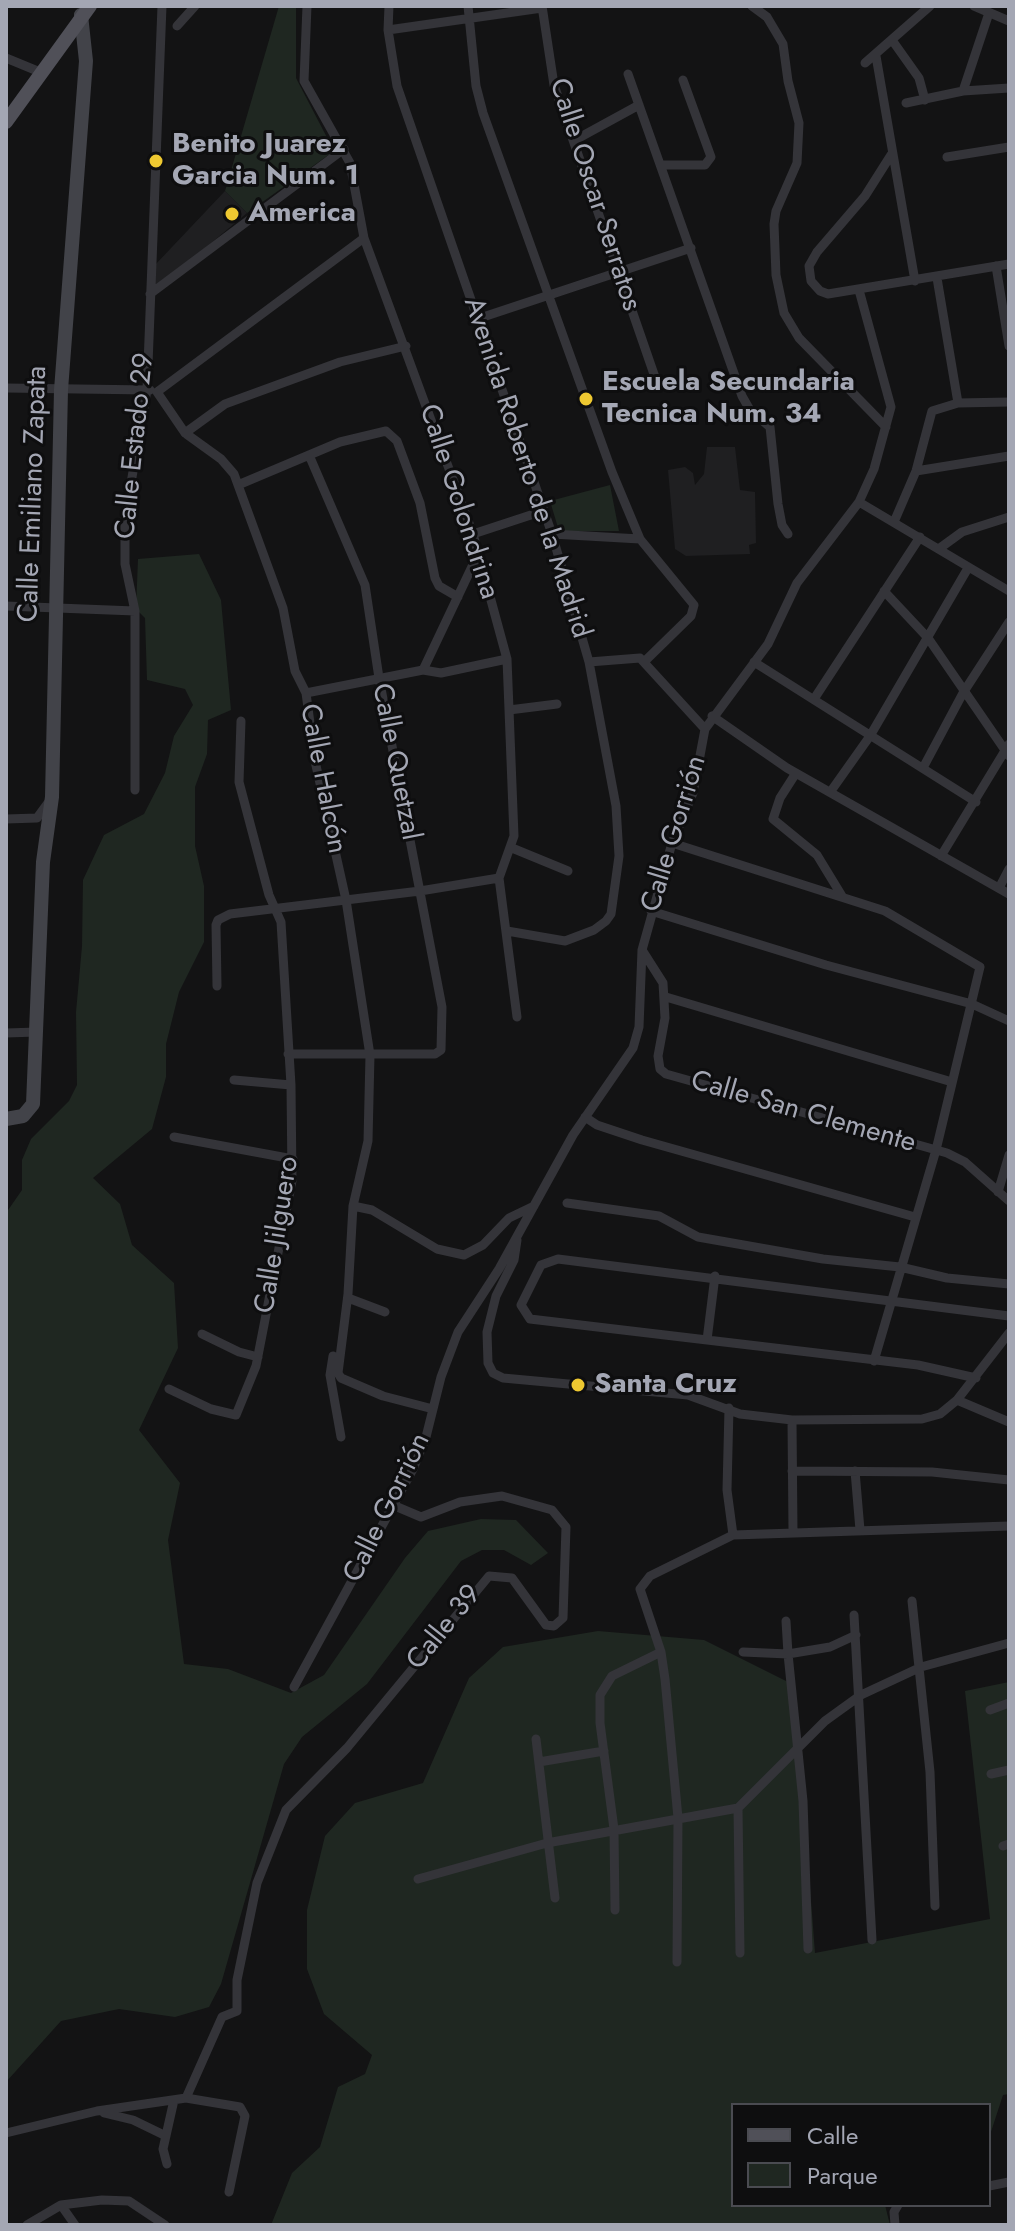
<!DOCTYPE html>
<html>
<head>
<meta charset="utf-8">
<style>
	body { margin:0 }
	#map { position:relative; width:1015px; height:2231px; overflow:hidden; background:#131314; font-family:Jost,sans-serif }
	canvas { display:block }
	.frame { position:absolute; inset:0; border:8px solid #a4a7b4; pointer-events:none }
	.legend { position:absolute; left:731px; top:2103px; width:260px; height:104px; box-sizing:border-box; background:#0e0e0f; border:2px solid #4a4b51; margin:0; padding:10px 14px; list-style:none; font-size:24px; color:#a4a7b4 }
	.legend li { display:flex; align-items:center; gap:16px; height:40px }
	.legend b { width:40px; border:2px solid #4a4b51 }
</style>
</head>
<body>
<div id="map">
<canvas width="1015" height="2231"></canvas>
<div class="frame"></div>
<ul class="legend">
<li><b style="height:10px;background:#505058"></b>Calle</li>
<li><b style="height:22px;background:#1f2721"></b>Parque</li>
</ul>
</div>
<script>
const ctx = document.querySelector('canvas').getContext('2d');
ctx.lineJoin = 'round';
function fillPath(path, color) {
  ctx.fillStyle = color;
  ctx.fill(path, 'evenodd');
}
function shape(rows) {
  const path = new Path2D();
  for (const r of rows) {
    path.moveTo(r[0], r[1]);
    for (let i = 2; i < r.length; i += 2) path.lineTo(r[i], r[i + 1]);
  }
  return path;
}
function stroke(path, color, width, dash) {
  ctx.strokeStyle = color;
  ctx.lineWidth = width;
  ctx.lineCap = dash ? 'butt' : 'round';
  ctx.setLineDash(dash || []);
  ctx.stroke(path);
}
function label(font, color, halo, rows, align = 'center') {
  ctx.font = font + ' Jost,sans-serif';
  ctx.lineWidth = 6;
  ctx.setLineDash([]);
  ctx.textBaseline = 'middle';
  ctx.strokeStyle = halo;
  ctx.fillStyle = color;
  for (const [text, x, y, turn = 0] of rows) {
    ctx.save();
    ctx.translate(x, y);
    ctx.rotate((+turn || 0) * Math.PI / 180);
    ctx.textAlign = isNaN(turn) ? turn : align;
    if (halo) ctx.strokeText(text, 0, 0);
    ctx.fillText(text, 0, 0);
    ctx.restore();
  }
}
fillPath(shape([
	[225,191,247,213,149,295,155,265],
	[707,447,735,447,740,490,755,492,756,543,749,545,750,554,686,556,675,549,668,470,685,467,693,473,695,485,704,474]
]), '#1f1f21');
fillPath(shape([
	[279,6,296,6,296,78,334,151,247,213,225,191],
	[610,485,619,531,559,531,550,501],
	[199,554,221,600,231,710,208,720,207,754,195,787,195,846,204,886,204,942,179,992,166,1044,166,1077,152,1129,93,1178,120,1204,132,1245,174,1283,178,1348,139,1430,180,1483,168,1540,184,1664,228,1669,291,1693,324,1675,405,1558,428,1531,481,1519,516,1520,548,1553,531,1565,504,1550,482,1550,461,1561,367,1684,302,1737,284,1764,221,1984,209,2007,175,2017,119,2009,61,2021,6,2082,6,1213,22,1190,22,1160,31,1139,69,1101,77,1085,76,1012,82,946,83,880,104,835,144,814,165,773,174,736,193,705,185,689,147,680,145,618,136,609,138,559],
	[598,1631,704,1640,790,1683,797,1717,815,1953,990,1919,965,1691,1009,1682,1009,2094,1003,2095,989,2138,989,2105,733,2105,733,2205,885,2205,890,2225,271,2225,292,2173,320,2147,338,2087,365,2074,372,2055,324,2014,307,1969,307,1910,325,1836,355,1803,423,1783,469,1678,503,1647]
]), '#1f2721');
stroke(shape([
	[307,6,304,81,350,163,364,238,473,534,507,659,514,836,499,878,517,1017],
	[389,6,388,30,397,86,552,534,589,662,616,806,619,856,611,914,606,921,594,930,565,941,507,931],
	[468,6,476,86,483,113,612,472,640,539,694,605,691,616,645,661],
	[542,6,554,85,656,380],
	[752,6,767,17,783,44,788,81,799,123,797,163,776,211,774,224,776,275,784,313,799,338,886,427],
	[974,6,1009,21],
	[177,26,195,6],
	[388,30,542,8],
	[892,40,919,78,925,100],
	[876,56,915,281],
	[6,58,40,72],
	[865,63,930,6],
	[628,74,742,396,750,410,770,427,778,504,782,525,788,534],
	[963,91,989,13],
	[906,103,963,91,1009,88],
	[575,140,639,105],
	[891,155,865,196,817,252,809,266,811,281,820,291,828,294,1009,264],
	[947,157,1009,147],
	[661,165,705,165,711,157,683,80],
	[996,266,1009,346],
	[937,278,958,403],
	[150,294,344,149],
	[477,319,691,248],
	[6,388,150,390],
	[157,392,185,433,221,459,234,474,283,608,295,671,306,693,315,761,346,900,370,1055,368,1141,353,1206,348,1294,338,1373,341,1378,383,1396,433,1409],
	[157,392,364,238],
	[185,433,225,404,340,362,406,346],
	[916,471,1009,456],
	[238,485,340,442,386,431,397,441,420,503,435,578,439,586,458,597],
	[859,502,1009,591],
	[894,522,916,471,932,411,958,403,1009,402],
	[473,534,543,511],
	[552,534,640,539],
	[940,548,962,532,1009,517],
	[884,591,928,638,1009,756],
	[6,606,135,611],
	[589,662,640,658,705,729],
	[754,662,976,802],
	[423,670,478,554],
	[306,693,423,670,441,673,507,659],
	[814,699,920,537],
	[509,710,557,704],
	[712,716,787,768,1009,894],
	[924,766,963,693,1009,622],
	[796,773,780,798,773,819,817,855,842,896],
	[135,790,135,611,125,564,125,518,147,390,162,6],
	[831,791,870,736,968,568],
	[6,819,37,818,48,803],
	[672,843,885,911,980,967,936,1150,874,1361],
	[512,848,568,871],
	[941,856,1009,744],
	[999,888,1009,869],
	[651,911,826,965,972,1004,1009,1021],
	[642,950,663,983,665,1018,658,1056,660,1069,666,1074,947,1153,965,1162,1009,1201],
	[217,986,216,925,218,920,230,914,420,891,499,878],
	[666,997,952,1082],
	[6,1033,37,1032],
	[288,1054,435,1054,441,1050,442,1007,379,678,365,585,309,455],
	[234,1080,291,1085],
	[585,1117,597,1125,642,1140,915,1217],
	[174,1137,293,1159],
	[998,1192,1009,1155],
	[567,1203,659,1216,698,1237,823,1259,900,1267,947,1278,1009,1284],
	[353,1206,372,1210,437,1249,464,1255,483,1245,509,1218,534,1206],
	[517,1240,514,1260,496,1296,487,1332,488,1363,493,1373,503,1378,688,1395,740,1414,792,1420,922,1419,940,1414,957,1400,1009,1333],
	[348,1298,385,1312],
	[202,1334,239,1352,258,1357],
	[707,1340,715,1276],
	[333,1356,330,1375,341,1437],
	[976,1378,918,1365,530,1319,521,1305,541,1265,558,1259,1009,1316],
	[169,1389,211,1409,236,1415,256,1366,292,1181,291,1085,281,922,269,895,239,782,241,721],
	[957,1400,1009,1422],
	[729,1408,727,1490,733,1535],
	[792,1420,793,1532],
	[792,1471,932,1472,1009,1480],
	[855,1471,860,1530],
	[912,1601,930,1772,935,1906],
	[854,1615,872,1940],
	[786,1621,788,1654,830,1647,856,1635],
	[743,1652,788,1654,803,1801,808,1949],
	[294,1687,413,1469,426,1437,441,1377,458,1332,499,1269,573,1135,633,1048,639,1027,642,950,672,843,693,793,705,729,768,644,797,583,859,502,874,469,891,407,859,290],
	[990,1710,1009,1703],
	[536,1739,555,1898],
	[539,1762,604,1751],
	[991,1774,1009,1770],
	[738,1808,740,1953],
	[1003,1846,1009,1844],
	[418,1879,547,1843,738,1808,825,1721,861,1695,921,1667,1009,1643],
	[615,1910,614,1829,600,1723,600,1695,612,1676,661,1652],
	[677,1962,678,1818,665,1679,661,1652,640,1589,650,1576,733,1535,1009,1526],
	[186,2098,222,2017,237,2011,237,1980,257,1883,286,1810,347,1748,489,1576,512,1578,546,1625,554,1626,563,1618,566,1527,552,1510,502,1496,460,1502,421,1517,395,1506],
	[104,2113,133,2120,166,2136],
	[6,2133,97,2111,186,2098,240,2107,245,2116,229,2192],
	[167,2164,163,2149,174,2100],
	[989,2186,1009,2182],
	[61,2205,75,2225],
	[27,2225,61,2205,102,2200,129,2201,165,2225],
	[895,2225,894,2212,898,2205]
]), '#343439', 9);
stroke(shape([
	[6,1119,23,1116,33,1104,43,862,52,797,61,390,86,61,81,15]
]), '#424349', 14);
stroke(shape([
	[6,122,90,6]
]), '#505058', 14);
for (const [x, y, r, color] of [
	[156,161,8,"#eec831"],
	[232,214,8,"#eec831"],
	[586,399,8,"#eec831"],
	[578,1385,8,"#eec831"]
]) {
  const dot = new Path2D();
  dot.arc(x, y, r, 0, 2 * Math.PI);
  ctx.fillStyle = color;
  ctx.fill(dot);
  stroke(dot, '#0e0e0f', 3);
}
label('bold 28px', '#a4a7b4', '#0e0e0f', [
	["Benito Juarez",172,145],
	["Garcia Num. 1",172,177],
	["America",248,214],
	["Escuela Secundaria",602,383],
	["Tecnica Num. 34",602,415],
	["Santa Cruz",594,1385]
], 'left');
label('28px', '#a4a7b4', '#0e0e0f', [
	["Calle Oscar Serratos",594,195,72],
	["Calle Estado 29",136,446,-84],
	["Avenida Roberto de la Madrid",526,468,72],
	["Calle Emiliano Zapata",34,494,-88],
	["Calle Golondrina",458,502,72],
	["Calle Quetzal",395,762,79],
	["Calle Halcón",322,779,79],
	["Calle Gorrión",675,834,-73],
	["Calle San Clemente",803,1113,16],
	["Calle Jilguero",278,1235,-81],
	["Calle Gorrión",388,1508,-64],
	["Calle 39",445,1628,-51]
]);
</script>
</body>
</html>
